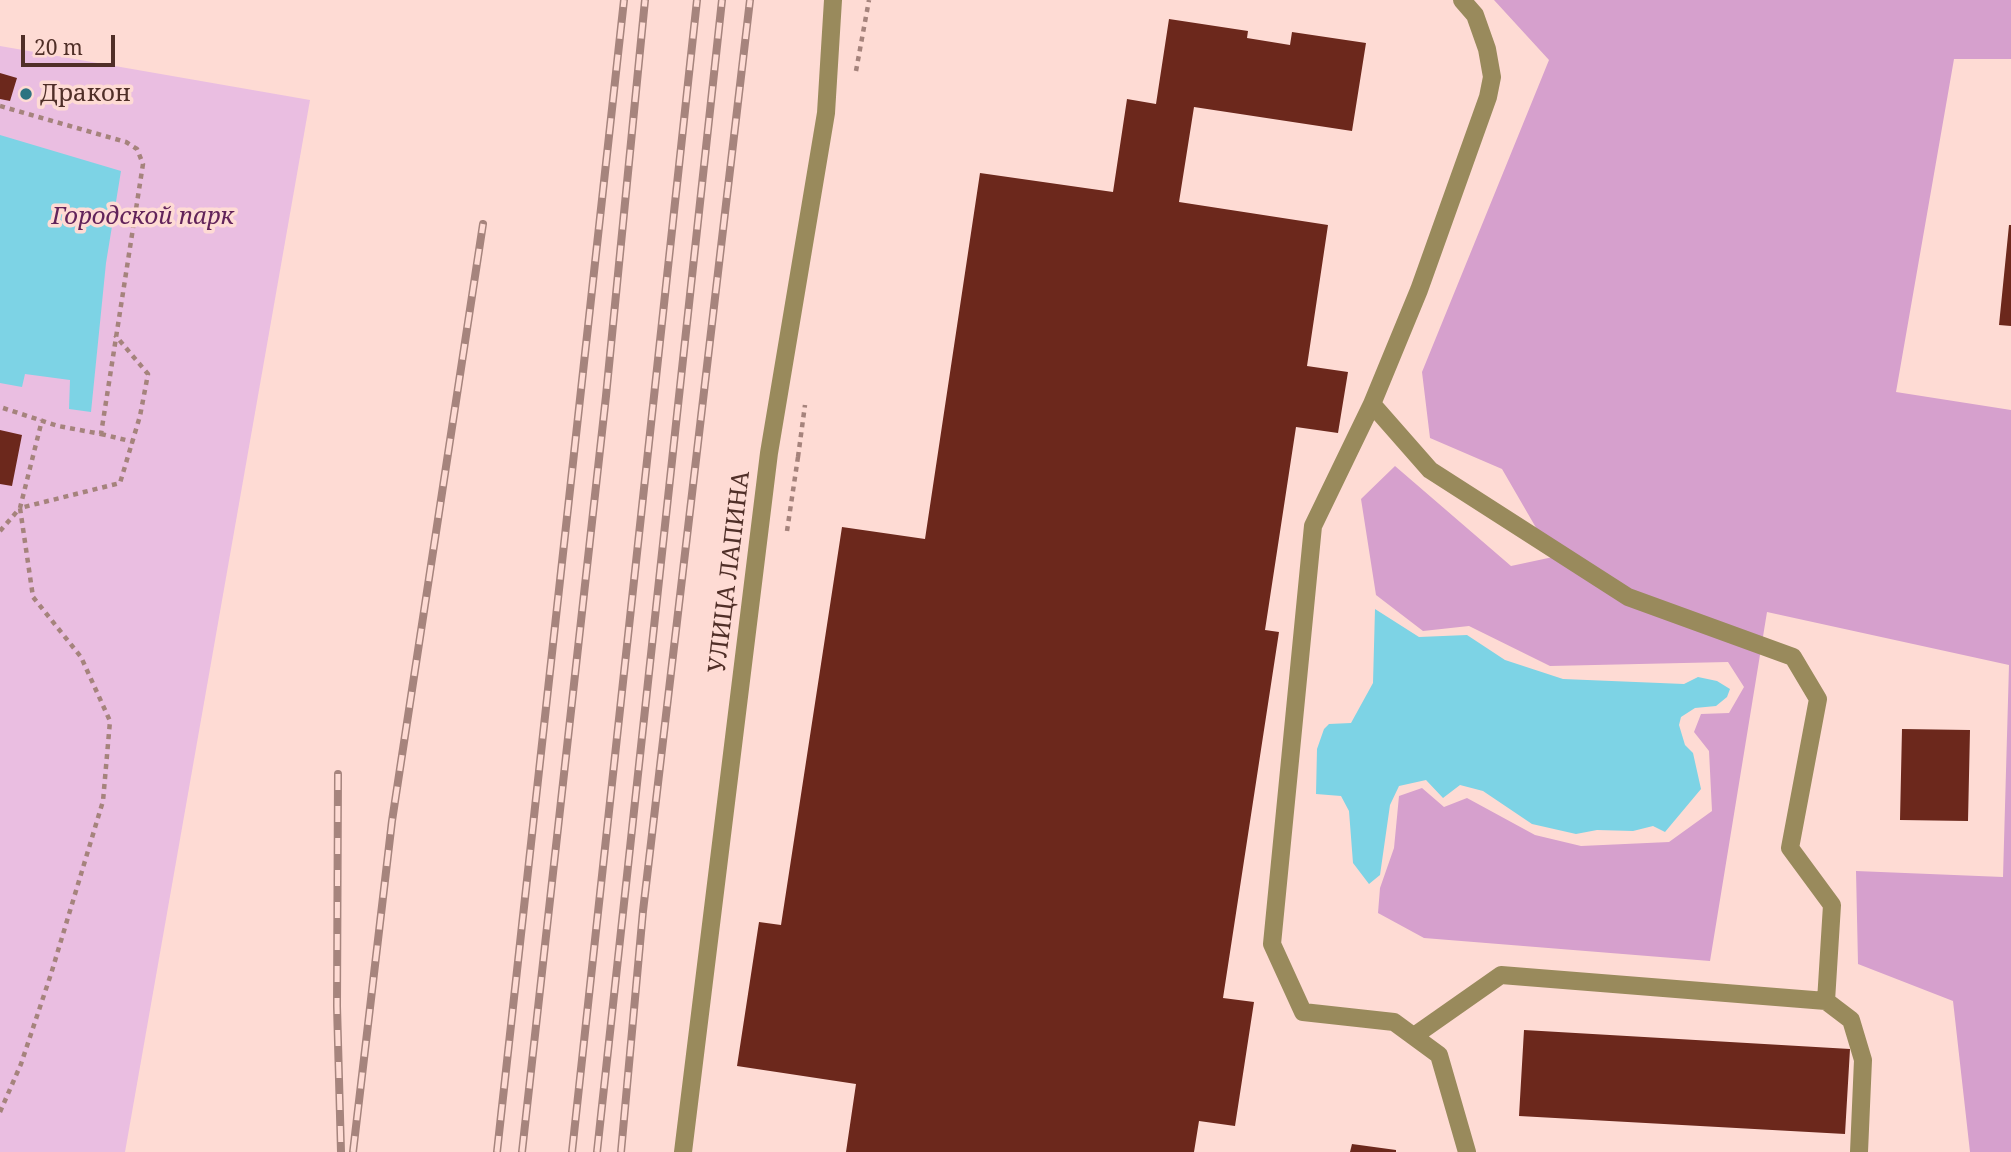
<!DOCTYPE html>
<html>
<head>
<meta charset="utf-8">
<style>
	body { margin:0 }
	#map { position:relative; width:2011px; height:1152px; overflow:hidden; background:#fedbd4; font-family:"Noto Serif",serif }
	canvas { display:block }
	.scale { position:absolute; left:21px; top:35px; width:94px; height:32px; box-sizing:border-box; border:4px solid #502f28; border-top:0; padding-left:9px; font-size:21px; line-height:24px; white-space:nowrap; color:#502f28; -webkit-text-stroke:5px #fedbd4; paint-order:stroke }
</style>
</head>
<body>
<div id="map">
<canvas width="2011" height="1152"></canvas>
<div class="scale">20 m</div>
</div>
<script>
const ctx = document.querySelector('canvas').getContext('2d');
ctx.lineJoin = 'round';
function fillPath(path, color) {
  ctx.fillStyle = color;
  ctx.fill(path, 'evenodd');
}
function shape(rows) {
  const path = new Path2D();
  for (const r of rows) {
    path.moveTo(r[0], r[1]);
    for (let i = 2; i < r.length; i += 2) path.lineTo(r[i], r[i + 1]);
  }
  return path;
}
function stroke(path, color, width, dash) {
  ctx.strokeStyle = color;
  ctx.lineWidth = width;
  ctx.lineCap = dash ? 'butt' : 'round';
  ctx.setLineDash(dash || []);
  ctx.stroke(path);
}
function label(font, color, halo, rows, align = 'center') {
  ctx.font = font + ' "Noto Serif",serif';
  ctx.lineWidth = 7;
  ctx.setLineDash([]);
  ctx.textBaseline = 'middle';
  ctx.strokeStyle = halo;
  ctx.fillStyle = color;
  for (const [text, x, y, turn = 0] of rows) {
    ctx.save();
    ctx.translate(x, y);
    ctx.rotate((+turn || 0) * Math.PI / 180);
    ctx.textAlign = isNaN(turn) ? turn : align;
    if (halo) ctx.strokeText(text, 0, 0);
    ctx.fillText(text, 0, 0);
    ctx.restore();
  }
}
fillPath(shape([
	[0,46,310,100,125,1152,0,1152]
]), '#eabee1');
fillPath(shape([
	[1494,0,2011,0,2011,59,1954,59,1896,392,2011,410,2011,1152,1970,1152,1953,1001,1858,964,1856,871,2003,877,2009,665,1767,612,1710,961,1424,938,1378,913,1380,888,1394,848,1399,796,1422,788,1444,807,1467,798,1535,835,1581,846,1669,842,1712,811,1709,751,1694,732,1701,714,1729,713,1744,687,1728,662,1550,666,1469,626,1423,631,1376,595,1361,499,1395,466,1511,566,1553,557,1502,469,1430,438,1422,372,1549,60]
]), '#d6a0cd');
fillPath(shape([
	[0,135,121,171,106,263,91,412,69,409,70,380,25,374,22,387,0,383],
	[1375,609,1419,637,1467,635,1505,660,1563,679,1684,684,1698,677,1717,681,1730,689,1727,697,1716,706,1695,708,1681,717,1679,725,1685,745,1693,753,1701,789,1665,832,1653,826,1633,831,1597,830,1576,834,1532,824,1483,791,1460,785,1443,798,1426,780,1399,786,1390,805,1380,875,1369,884,1353,863,1349,811,1341,796,1316,794,1317,749,1324,729,1329,724,1351,723,1373,683]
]), '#7dd3e5');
fillPath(shape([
	[1169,19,1248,31,1247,38,1290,45,1292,32,1366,43,1352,131,1194,107,1179,202,1328,225,1307,366,1348,372,1338,433,1296,427,1265,630,1279,632,1223,998,1254,1002,1235,1126,1199,1121,1194,1152,846,1152,856,1084,737,1066,759,922,781,925,842,527,925,539,980,173,1113,192,1127,99,1156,104],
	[0,73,17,78,10,101,0,99],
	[2009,225,2011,225,2011,326,1999,325],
	[0,430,22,435,12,486,0,484],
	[1902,729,1970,730,1968,821,1900,820],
	[1524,1030,1850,1049,1845,1134,1519,1116],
	[1352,1144,1396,1150,1396,1152,1350,1152]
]), '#6c281c');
stroke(shape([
	[856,71,869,0],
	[0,106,126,142,137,149,143,164,101,434,58,426,0,407],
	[101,434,134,442],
	[798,457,805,405],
	[0,531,20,508,42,420],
	[787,531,798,457,794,457],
	[0,1112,21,1064,51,974,103,801,110,721,81,657,33,597,20,508,120,483,140,416,148,374,115,335]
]), '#a5837c', 4.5, [5, 5]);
stroke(shape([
	[1462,0,1475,15,1487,49,1492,77,1488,97,1419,290,1372,404,1313,526,1272,944,1303,1012,1394,1022,1439,1055,1467,1152],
	[1372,404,1430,470,1628,597,1793,657,1818,699,1790,848,1832,905,1826,1001],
	[1414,1036,1501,975,1826,1001,1851,1020,1863,1060,1859,1152],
	[683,1152,769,453,826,113,833,0]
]), '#998a5c', 18);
const rail = shape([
	[338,774,337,1006,341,1152],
	[353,1152,392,821,483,224],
	[497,1152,624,0],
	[522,1152,606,396,645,0],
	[572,1152,697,0],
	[597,1152,722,0],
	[621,1152,643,911,750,0]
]);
stroke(rail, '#a6847d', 8);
stroke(rail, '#fedbd4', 5, [16]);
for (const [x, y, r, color] of [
	[26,94,7,"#2d7381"]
]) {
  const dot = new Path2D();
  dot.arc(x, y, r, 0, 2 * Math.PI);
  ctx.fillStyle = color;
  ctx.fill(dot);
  stroke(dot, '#fedbd4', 2.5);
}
label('24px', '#502f28', '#fedbd4', [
	["Дракон",40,94]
], 'left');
label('italic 24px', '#62235a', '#fedbd4', [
	["Городской парк",143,217]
]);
label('24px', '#502f28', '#fedbd4', [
	["УЛИЦА ЛАПИНА",730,572,-83]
]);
</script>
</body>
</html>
